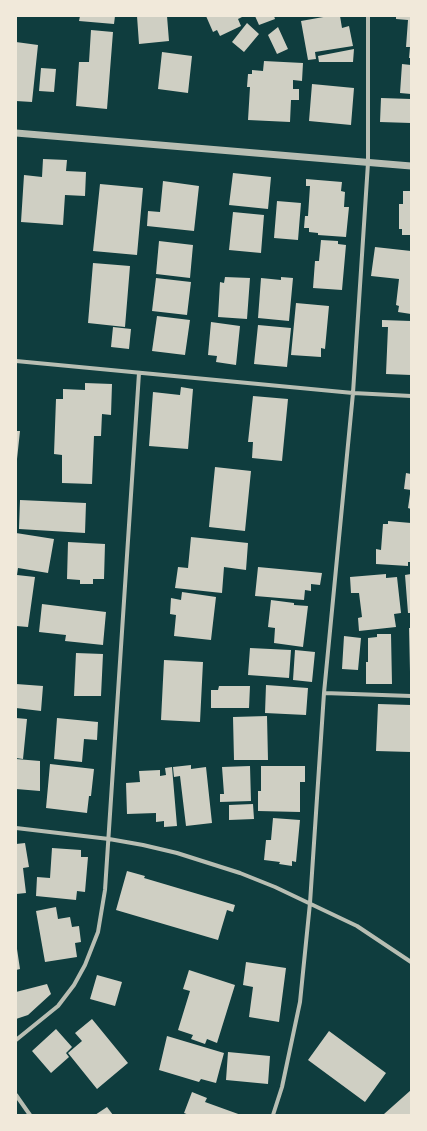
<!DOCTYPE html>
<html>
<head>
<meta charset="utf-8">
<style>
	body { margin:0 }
	#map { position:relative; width:427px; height:1131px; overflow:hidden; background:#0f3d3e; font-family:Arial,sans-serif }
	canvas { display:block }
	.frame { position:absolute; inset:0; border:17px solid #f1e9da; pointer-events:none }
</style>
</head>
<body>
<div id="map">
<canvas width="427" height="1131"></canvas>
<div class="frame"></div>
</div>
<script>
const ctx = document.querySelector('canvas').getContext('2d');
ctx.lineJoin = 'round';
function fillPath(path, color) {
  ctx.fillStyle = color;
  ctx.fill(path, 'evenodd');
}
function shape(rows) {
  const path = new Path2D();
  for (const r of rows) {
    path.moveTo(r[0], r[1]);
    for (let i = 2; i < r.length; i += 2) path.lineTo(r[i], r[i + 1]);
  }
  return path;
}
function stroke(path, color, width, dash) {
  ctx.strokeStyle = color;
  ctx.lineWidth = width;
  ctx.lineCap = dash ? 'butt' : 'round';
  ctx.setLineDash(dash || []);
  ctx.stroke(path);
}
fillPath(shape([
	[80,16,115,16,114,24,79,21],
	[137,16,167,16,169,41,139,44],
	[206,16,244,16,238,19,241,26,220,36,217,30,213,32],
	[255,16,274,16,275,19,259,25],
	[329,16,340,16,342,28,349,26,353,46,315,52,316,59,308,60,301,21],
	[396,16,411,16,411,58,409,58,410,47,406,47,408,20,396,19],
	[247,23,259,34,244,52,232,42],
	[278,27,288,49,277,54,268,35],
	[91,30,113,32,107,109,76,106,79,62,89,62],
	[16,42,38,45,32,102,16,101],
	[354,49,353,62,319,62,318,56],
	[162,52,192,56,188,93,158,89],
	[264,61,303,63,302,81,293,80,293,89,299,89,299,100,291,100,290,122,248,120,250,87,247,87,248,74,252,74,252,70,263,71],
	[402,64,411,65,411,94,400,93],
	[41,68,56,69,54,92,39,91],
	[312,84,354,88,351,125,309,121],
	[381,98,411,99,411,123,380,122],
	[43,159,67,160,66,171,86,172,85,196,65,195,63,225,21,222,24,175,42,177],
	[233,173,271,177,268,209,229,205],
	[306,179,342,182,341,191,345,192,344,207,349,207,346,237,318,235,318,233,309,232,309,228,304,228,305,216,308,216,310,186,306,186],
	[163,181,199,186,194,231,147,226,148,211,160,212],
	[100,184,143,188,137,255,93,251],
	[403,191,411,191,411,235,402,235,402,229,399,229,399,204,403,204],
	[277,201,301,203,298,240,274,238],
	[233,212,264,215,261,253,229,250],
	[321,240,338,241,338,244,346,245,342,290,313,288,315,261,319,261],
	[159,241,193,245,190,278,156,274],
	[375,247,411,251,411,314,398,312,399,306,396,305,399,279,371,276],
	[93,263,130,266,125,327,88,323],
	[225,277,250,278,247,319,218,317,220,282,224,283],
	[281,277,293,278,289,321,258,318,261,278,281,280],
	[156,278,191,282,187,315,152,311],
	[296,303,329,306,325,349,321,348,321,357,291,355],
	[157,316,190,320,185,355,152,351],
	[382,320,411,321,411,375,386,374,388,327,382,327],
	[211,322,240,326,236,365,216,362,217,356,208,355],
	[258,325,291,328,287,367,254,364],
	[113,327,131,329,129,349,111,347],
	[85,383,112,384,111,415,102,414,101,436,94,436,92,484,62,483,62,455,54,454,56,399,63,399,63,389,85,390],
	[181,387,193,389,188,449,149,446,153,392,180,395],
	[253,396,288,399,282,461,252,458,253,442,248,442],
	[16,431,20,431,17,459,16,459],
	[215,467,251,471,245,531,209,527],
	[406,473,411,474,411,490,404,489],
	[410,494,411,494,411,509,408,508],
	[20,500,86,503,85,533,19,529],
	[388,521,411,523,411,562,408,562,408,566,376,564,376,549,381,550,383,524,388,524],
	[16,533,54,539,48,573,18,568,17,575,35,577,28,627,16,626],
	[191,537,248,543,246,570,224,567,222,593,175,588,178,567,188,568],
	[68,542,105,544,104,579,93,579,93,584,80,584,80,580,67,579],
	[258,567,322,573,320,585,311,584,311,591,305,590,304,600,255,596],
	[386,574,386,578,397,577,401,613,394,614,396,627,359,631,358,618,362,617,359,593,351,593,350,577],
	[411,574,411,613,408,613,405,575],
	[182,592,216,597,211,640,174,636,176,615,170,614,171,598,181,600],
	[271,600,294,603,294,605,308,606,303,647,274,643,275,628,268,627],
	[42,604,106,612,103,645,65,641,66,635,39,632],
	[409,628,411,628,411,672,410,672],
	[377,634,391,634,392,684,366,684,366,662,368,662,368,638,377,637],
	[344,636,361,638,358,670,342,669],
	[250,648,291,650,289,678,248,675],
	[295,650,315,652,312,682,293,680],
	[76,653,103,654,101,696,74,696],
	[164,660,203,662,200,722,161,720],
	[16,684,43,686,41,711,16,708],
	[266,685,308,688,306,715,265,713],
	[219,686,250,686,249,708,211,708,211,690,218,690],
	[378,704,411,705,411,752,376,751],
	[267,716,268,760,234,760,233,717],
	[16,718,27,719,23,759,16,758],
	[57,718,98,722,97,740,84,739,82,762,54,759],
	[16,759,40,761,40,791,16,789],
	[50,764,94,769,91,796,89,796,87,813,46,808],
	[191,765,191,769,206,767,212,823,186,826,180,776,174,777,173,767],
	[250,766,251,801,220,802,220,794,224,794,222,767],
	[261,766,305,766,305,782,300,782,300,812,258,811,258,791,261,791],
	[172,767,177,826,164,827,164,821,156,822,156,813,127,814,126,783,140,782,139,771,160,770,160,776,166,775,165,768],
	[253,804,254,819,229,820,229,805],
	[273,818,300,820,296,862,292,861,292,866,279,864,280,862,264,860,266,840,271,840],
	[25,843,29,867,23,868,26,893,16,894,16,844],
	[52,848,81,850,81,857,88,857,85,892,77,891,76,900,36,896,37,877,50,878],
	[127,871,145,876,144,878,235,905,233,912,227,910,218,940,116,910],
	[56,907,58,919,70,917,72,927,79,926,81,942,75,943,77,957,45,962,36,911],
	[17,949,20,969,16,970,16,950],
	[246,962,286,968,279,1022,249,1017,253,987,243,985],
	[189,970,235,985,217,1043,207,1039,205,1044,191,1039,193,1035,178,1030,190,991,183,989],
	[97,975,122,982,115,1006,90,999],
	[47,984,51,994,28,1015,16,1019,16,992],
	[92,1019,128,1063,97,1089,68,1053,82,1041,75,1033],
	[56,1029,72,1047,66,1053,69,1057,51,1073,32,1051],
	[329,1031,386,1073,365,1102,308,1060],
	[167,1036,224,1053,216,1083,201,1079,199,1082,159,1070],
	[228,1052,270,1056,268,1084,226,1080],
	[411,1090,411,1115,385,1115,384,1114],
	[192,1092,207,1098,205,1102,241,1115,189,1115,184,1113],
	[107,1107,113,1115,95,1115]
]), '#cfcfc3');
stroke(shape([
	[16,361,353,393,411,396],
	[324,693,411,696],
	[16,828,109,839,143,845,177,853,240,873,275,887,357,926,411,962],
	[16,1040,58,1006,74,985,85,965,98,932,105,890,139,373],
	[16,1095,30,1115],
	[273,1115,282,1087,300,1002,310,903,324,693,353,393,368,163,368,16]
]), '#b8beb3', 4);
stroke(shape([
	[16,133,411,166]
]), '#b8beb3', 7);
</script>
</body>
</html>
